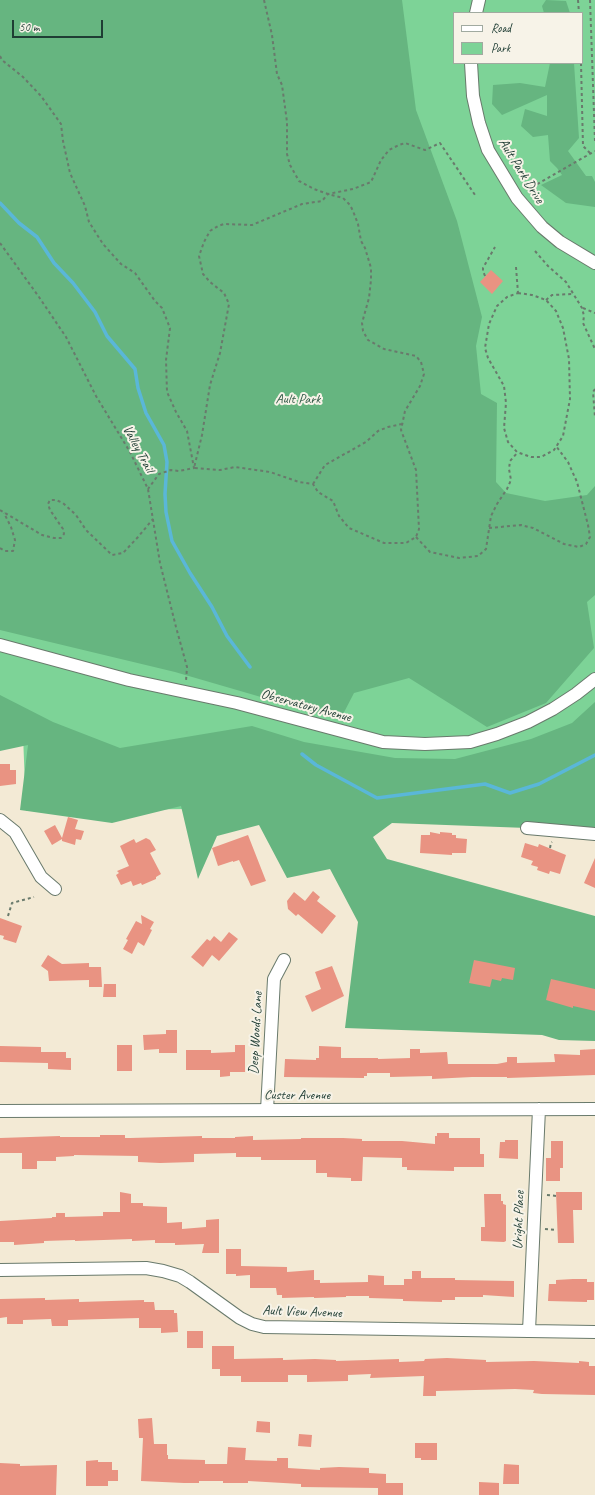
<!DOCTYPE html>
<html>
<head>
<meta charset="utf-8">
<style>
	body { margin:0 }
	#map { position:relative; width:595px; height:1495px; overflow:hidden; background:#f3ead5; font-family:Caveat,sans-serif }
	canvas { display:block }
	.legend { position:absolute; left:453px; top:12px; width:130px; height:52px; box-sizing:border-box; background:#f7f3e8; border:1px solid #a1aaa0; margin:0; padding:5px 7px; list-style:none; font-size:12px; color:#1f3d34 }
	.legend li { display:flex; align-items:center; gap:8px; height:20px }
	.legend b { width:20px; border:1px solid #a1aaa0 }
	.scale { position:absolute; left:12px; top:20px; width:91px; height:18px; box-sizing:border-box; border:2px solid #1f3d34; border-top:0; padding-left:5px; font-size:12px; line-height:14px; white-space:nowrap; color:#1f3d34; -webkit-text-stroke:3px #f7f3e8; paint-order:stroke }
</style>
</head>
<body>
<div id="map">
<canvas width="595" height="1495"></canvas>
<ul class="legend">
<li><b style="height:5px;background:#fff"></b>Road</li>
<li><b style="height:11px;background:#7dd397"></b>Park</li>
</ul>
<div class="scale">50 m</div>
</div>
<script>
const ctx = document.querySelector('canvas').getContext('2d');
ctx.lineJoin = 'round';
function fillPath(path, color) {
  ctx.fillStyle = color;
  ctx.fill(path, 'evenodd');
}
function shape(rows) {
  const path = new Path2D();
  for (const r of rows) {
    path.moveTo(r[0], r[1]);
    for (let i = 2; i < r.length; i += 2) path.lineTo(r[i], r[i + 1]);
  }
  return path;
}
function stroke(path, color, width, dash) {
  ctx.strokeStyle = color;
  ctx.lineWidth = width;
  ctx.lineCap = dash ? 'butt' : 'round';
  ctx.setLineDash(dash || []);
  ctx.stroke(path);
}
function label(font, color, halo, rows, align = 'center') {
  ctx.font = font + ' Caveat,sans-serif';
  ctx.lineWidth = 4;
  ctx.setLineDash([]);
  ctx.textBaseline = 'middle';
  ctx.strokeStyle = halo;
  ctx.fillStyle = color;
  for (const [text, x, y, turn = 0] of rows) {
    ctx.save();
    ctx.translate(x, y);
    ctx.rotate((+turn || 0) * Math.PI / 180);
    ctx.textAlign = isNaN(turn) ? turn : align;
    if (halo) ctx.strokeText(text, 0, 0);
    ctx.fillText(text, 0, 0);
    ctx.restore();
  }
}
fillPath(shape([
	[0,0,595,0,595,773,189,809,26,811,23,735,0,735],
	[454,13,582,13,582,63,454,63]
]), '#7dd397');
fillPath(shape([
	[0,0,402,0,416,110,457,221,482,317,476,346,481,394,497,403,496,482,506,493,545,501,587,495,595,486,595,595,587,602,594,648,546,703,487,727,409,678,354,693,340,720,175,672,0,630],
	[546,0,566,1,570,13,544,13,542,6],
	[550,63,574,63,579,138,568,151,586,176,592,176,595,182,595,207,566,203,541,185,562,175,557,168,550,161,548,135,533,137,521,126,525,109,547,116,547,95,502,115,492,104,493,85,520,83,545,87],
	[0,695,53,722,120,748,252,726,304,742,395,758,455,759,531,739,572,723,595,702,595,834,527,828,392,823,373,837,387,859,595,916,595,1041,559,1040,542,1035,345,1028,358,922,330,869,287,878,259,825,217,836,198,879,181,806,112,823,20,810,28,745,0,751]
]), '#66b580');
stroke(shape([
	[0,203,19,223,37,237,54,263,73,283,95,312,107,336,135,369,138,388,146,413,164,445,167,462,165,494,166,512,172,541,190,573,212,607,227,636,250,667],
	[302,754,316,765,377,798,485,784,510,793,539,784,595,755]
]), '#5ab7d8', 3.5);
fillPath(shape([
	[491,270,503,281,492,294,480,282],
	[0,764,10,764,10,770,16,770,16,784,0,786],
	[68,817,78,820,75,829,84,831,81,840,76,839,75,845,62,841,62,839,52,845,44,831,55,825,62,838],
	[430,832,440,834,440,832,452,833,452,835,456,835,456,838,467,839,466,853,452,853,452,855,420,853,421,835,430,835],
	[248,835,266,881,251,886,239,860,233,862,233,861,218,866,212,848],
	[146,838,150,840,156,850,150,853,161,874,156,877,156,879,142,885,141,883,133,886,131,881,121,885,116,875,119,873,117,871,129,866,120,846,134,839,136,843],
	[525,843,538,847,539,844,566,855,560,874,550,871,549,874,537,870,538,867,531,865,533,861,521,857],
	[595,858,595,888,584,883],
	[313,891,320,897,317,901,336,916,322,934,298,914,296,916,288,909,287,901,294,892,305,901],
	[141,915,154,922,150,929,152,930,144,946,138,942,132,954,123,949,128,940,126,939,136,921,142,924],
	[0,918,22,926,16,943,3,939,4,936,0,935],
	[229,932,238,939,219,961,212,955,203,967,191,957,207,939,210,941,214,936,221,942],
	[48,955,62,964,89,963,89,967,101,967,102,987,89,987,89,980,49,981,48,971,41,966],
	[474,960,515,968,513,980,502,978,501,981,492,979,490,987,469,983],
	[332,966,344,996,312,1012,305,996,321,989,315,972],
	[551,979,595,989,595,1011,573,1006,573,1008,546,1000],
	[104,984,116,984,116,997,103,997],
	[166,1030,177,1030,177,1053,159,1053,159,1049,144,1050,143,1035,166,1034],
	[117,1045,132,1045,132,1071,117,1071],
	[235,1045,245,1045,245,1072,230,1072,230,1076,220,1077,220,1070,186,1070,186,1050,211,1050,211,1053,235,1052],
	[0,1046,41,1047,41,1052,66,1052,66,1058,71,1058,71,1070,48,1069,48,1063,0,1062],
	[319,1046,341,1047,341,1058,378,1058,378,1059,410,1058,410,1049,420,1049,420,1053,447,1052,448,1064,497,1064,507,1062,507,1057,517,1057,517,1063,555,1062,554,1054,580,1055,580,1050,595,1049,595,1075,507,1078,507,1077,472,1077,432,1079,432,1076,390,1077,390,1073,367,1073,367,1076,364,1076,364,1078,284,1077,285,1059,316,1060,316,1058,319,1058],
	[437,1133,449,1133,449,1138,480,1138,480,1154,484,1154,484,1167,454,1167,454,1171,407,1170,407,1167,402,1167,402,1158,363,1157,362,1181,351,1181,351,1178,327,1177,327,1173,316,1173,316,1160,261,1160,261,1157,236,1157,236,1153,194,1154,194,1162,160,1163,138,1162,138,1156,74,1155,74,1156,56,1157,56,1161,37,1161,37,1169,22,1169,22,1153,0,1153,0,1138,60,1136,60,1137,100,1137,100,1135,125,1135,125,1138,130,1138,202,1136,202,1138,235,1138,235,1137,253,1136,253,1140,301,1139,301,1138,343,1138,362,1139,362,1141,402,1141,435,1144,435,1136,437,1136],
	[505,1140,518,1140,518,1159,499,1158,500,1142,505,1142],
	[551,1141,563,1141,563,1168,560,1168,560,1181,546,1181,546,1158,551,1158],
	[120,1192,131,1194,131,1203,143,1203,143,1206,167,1207,167,1223,182,1222,182,1229,206,1227,206,1220,219,1219,219,1253,202,1253,204,1244,175,1245,175,1243,155,1243,155,1240,132,1241,132,1239,75,1241,75,1240,44,1241,44,1243,14,1245,14,1242,0,1242,0,1221,52,1218,52,1217,56,1217,56,1213,65,1213,65,1217,103,1216,103,1212,120,1212],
	[556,1192,582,1192,582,1210,573,1210,574,1243,558,1243],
	[484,1194,501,1194,501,1201,503,1201,503,1204,506,1205,506,1241,504,1242,481,1241,481,1227,485,1227],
	[226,1249,241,1249,241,1266,287,1267,287,1272,314,1270,314,1280,320,1280,320,1283,368,1282,368,1275,384,1276,384,1285,404,1285,404,1279,412,1279,412,1271,421,1271,421,1278,455,1278,455,1280,514,1281,514,1297,483,1295,483,1297,455,1297,455,1300,442,1300,442,1302,403,1301,403,1299,369,1298,369,1296,346,1296,346,1297,314,1298,314,1297,282,1298,282,1295,277,1295,276,1288,250,1288,250,1275,236,1276,236,1274,226,1274],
	[573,1279,587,1279,587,1282,594,1282,594,1300,587,1300,587,1302,548,1301,549,1284,556,1284,556,1280],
	[45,1298,45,1300,79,1299,79,1302,144,1300,144,1302,154,1302,155,1310,174,1310,174,1313,177,1313,178,1332,161,1333,161,1328,139,1328,139,1318,68,1320,68,1326,52,1326,51,1319,23,1320,23,1324,7,1324,7,1317,0,1318,0,1299],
	[187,1331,203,1331,203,1348,187,1348],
	[212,1346,234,1346,234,1359,283,1358,283,1360,315,1359,336,1360,336,1361,399,1359,399,1362,424,1361,425,1359,447,1358,486,1360,486,1362,534,1361,579,1363,579,1361,589,1362,589,1366,595,1366,595,1395,542,1394,533,1393,534,1390,515,1389,436,1391,436,1396,423,1396,424,1376,370,1378,371,1374,348,1375,348,1381,307,1382,307,1375,288,1375,288,1382,241,1382,241,1376,220,1376,220,1369,212,1369],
	[152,1418,154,1444,167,1444,167,1455,168,1455,168,1459,205,1460,205,1464,227,1464,228,1447,246,1448,245,1460,277,1461,277,1458,288,1458,288,1468,320,1470,320,1468,339,1467,369,1468,369,1473,386,1474,386,1483,403,1483,403,1495,378,1495,378,1488,301,1487,301,1484,248,1481,248,1483,223,1483,223,1481,199,1481,199,1483,184,1483,141,1481,143,1438,139,1438,138,1419],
	[257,1421,270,1422,270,1433,256,1432],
	[299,1434,312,1435,311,1447,298,1446],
	[415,1443,437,1443,437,1460,421,1460,421,1458,415,1458],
	[98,1460,98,1462,112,1462,112,1470,118,1470,118,1481,108,1481,108,1486,86,1486,86,1461],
	[0,1463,20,1464,20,1466,57,1465,56,1495,0,1495],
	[504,1464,519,1465,519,1484,503,1484],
	[479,1482,499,1483,499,1495,479,1495]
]), '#e99382');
const minor = shape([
	[476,13,479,0],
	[471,63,473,96,479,123,488,150,517,198,542,227,560,242,595,263],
	[0,645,129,680,237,703,383,742,425,744,470,742,497,734,528,722,553,709,576,694,595,679],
	[0,820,15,832,41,877,55,889],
	[527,828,595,834],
	[267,1110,274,979,284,960],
	[0,1111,595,1109],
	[0,1270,146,1268,163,1271,180,1276,190,1282,240,1318,252,1324,264,1327,595,1332],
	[529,1331,539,1109]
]);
stroke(minor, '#697a6c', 14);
stroke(shape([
	[264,0,272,35,277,74,282,85,287,122,287,154,290,165,299,181,314,189,328,194,343,198,350,205,353,211,358,224,361,241,365,248,371,268,371,280,369,298,362,323,363,331,368,340,384,349,416,356,421,362,424,374,420,386,405,411,401,430,416,470,419,529,416,537,406,543,384,543,349,528,339,516,333,501,318,492,313,484,299,482,270,472,235,467,220,470,194,468,202,435,210,385,220,353,229,304,224,293,210,282,203,274,199,256,204,242,210,231,218,226,224,224,252,225,302,204,322,201,328,194,353,189,371,182,381,160,389,150,399,145,405,143,425,150,440,143,475,195],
	[578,0,579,13],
	[590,0,595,141],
	[0,56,2,60,23,77,41,96,61,124,63,141,70,173,85,206,89,222,103,244,121,264,135,273,155,301,162,308,170,328,166,360,167,392,176,412,187,431,194,468,179,471,171,470,159,474,148,489],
	[581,63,583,146,590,153],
	[532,187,595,151],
	[0,243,39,297,66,337,96,396,130,452,148,489,160,563,176,627,187,667,186,681],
	[535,251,548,266,566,282,582,308,584,316,583,323,595,349],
	[516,267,518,293],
	[485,276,483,271,483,268,495,247],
	[518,293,532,295,546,300,556,311,563,328,569,359,570,399,563,436,554,450,541,457,531,457,517,452,508,442,504,428,506,403,504,386,488,358,485,348,489,324,497,306,507,297,518,293],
	[546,300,552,295,573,294],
	[583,308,595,313],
	[595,389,593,392,595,417],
	[313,484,325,465,366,442,378,431,388,427,402,424],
	[0,510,42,535,54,538,61,538,64,534,63,529,50,510,48,504,50,500,56,500,63,503,76,515,86,530,112,555,123,553,138,537,153,519],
	[489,528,521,525,533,528,564,544,579,547,586,544,590,537,588,525,577,482,568,462,556,446],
	[416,537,430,552,459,558,478,556,486,549,491,516,497,504,507,489,511,480,509,469,510,461,518,452],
	[0,548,5,551,13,551,15,540,11,527,4,513],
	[550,848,551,843,552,842],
	[8,916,12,903,34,897],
	[547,1195,557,1196],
	[545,1229,556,1230]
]), '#697a6c', 2, [3, 3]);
stroke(minor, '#fff', 12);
label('14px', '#1f3d34', '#f7f3e8', [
	["Ault Park Drive",521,171,58],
	["Valley Trail",138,449,62],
	["Observatory Avenue",306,706,15],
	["Deep Woods Lane",256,1033,-87],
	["Custer Avenue",297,1095],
	["Uright Place",519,1220,-88],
	["Ault View Avenue",302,1312,2]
]);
label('14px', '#325b48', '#f7f3e8', [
	["Ault Park",298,399]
]);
</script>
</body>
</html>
